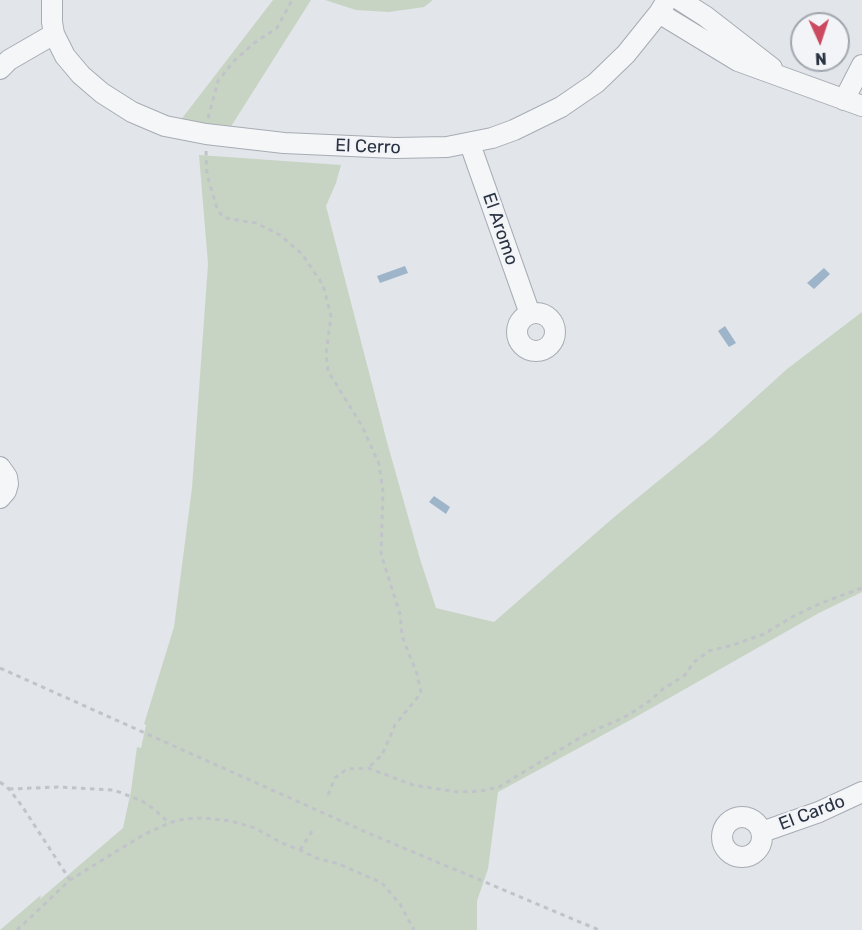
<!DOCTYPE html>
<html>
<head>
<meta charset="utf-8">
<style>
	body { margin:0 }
	#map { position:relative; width:862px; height:930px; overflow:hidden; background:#e2e5ea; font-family:Rubik,sans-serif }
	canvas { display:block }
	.north { position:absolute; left:790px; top:12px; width:60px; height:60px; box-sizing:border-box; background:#f2f4f7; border:2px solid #a2a7af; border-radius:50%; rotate:177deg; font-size:16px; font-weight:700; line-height:24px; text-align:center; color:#2a3342 }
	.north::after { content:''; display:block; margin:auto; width:21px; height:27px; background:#cc4a60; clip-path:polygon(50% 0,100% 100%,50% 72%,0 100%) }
</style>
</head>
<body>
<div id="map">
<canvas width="862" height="930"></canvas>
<div class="north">N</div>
</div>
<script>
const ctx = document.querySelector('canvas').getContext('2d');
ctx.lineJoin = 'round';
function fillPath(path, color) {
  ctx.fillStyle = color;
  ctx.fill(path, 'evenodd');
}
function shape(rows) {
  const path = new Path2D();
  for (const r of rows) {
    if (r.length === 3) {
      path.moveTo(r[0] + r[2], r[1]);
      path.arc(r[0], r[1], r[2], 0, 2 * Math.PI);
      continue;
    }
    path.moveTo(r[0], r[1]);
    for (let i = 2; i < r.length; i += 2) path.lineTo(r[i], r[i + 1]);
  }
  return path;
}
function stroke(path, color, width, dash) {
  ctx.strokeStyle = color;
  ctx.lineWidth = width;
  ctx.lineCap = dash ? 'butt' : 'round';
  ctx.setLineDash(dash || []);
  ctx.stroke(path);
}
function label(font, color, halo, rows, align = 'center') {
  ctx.font = font + ' Rubik,sans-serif';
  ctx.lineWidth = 4.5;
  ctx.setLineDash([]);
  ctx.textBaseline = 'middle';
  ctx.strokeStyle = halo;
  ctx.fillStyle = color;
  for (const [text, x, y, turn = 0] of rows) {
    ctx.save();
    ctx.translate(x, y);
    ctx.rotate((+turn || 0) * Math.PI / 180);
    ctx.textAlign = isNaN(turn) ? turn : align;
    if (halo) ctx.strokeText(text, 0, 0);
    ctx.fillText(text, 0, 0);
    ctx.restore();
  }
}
fillPath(shape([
	[273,0,311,0,230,128,180,121],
	[325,0,433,0,424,7,389,12,356,10],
	[199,155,341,165,336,183,326,206,387,442,420,559,436,608,494,622,613,518,712,437,787,369,862,312,862,592,819,613,634,718,498,792,488,869,477,901,477,930,0,930,41,895,40,899,123,828,131,791,137,747,141,748,146,725,144,724,174,627,192,488,208,264]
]), '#c8d4c3');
fillPath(shape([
	[405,266,408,273,380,283,377,276],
	[824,268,830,274,814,289,807,283],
	[725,326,736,343,729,347,718,331],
	[434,496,450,507,446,514,429,502]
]), '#9eb4c9');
const street = shape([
	[52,0,52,22,54,34,65,56,81,75,102,93,132,112,165,126,206,134,284,143,395,148,447,147,492,138,514,130,561,107,596,83,626,54,659,13,667,0],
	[680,0,705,16,772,68],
	[659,13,738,61,862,106],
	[0,69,9,60,54,34],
	[844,100,862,65],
	[470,144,530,314],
	[536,332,19],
	[0,467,7,477,8,484,6,491,0,498],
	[742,837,20],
	[762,832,819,812,862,792]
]);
stroke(street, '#a7acb4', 22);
stroke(shape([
	[208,118,218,81,233,62,254,43,277,28,292,0],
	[206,151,207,175,218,211,225,218,256,223,280,235,302,254,323,285,331,316,326,354,328,371,362,426,379,464,383,492,381,554,400,614,402,636,417,674,421,693,395,725,382,755,368,768],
	[0,668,368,833,599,930],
	[0,782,9,789,22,806,70,880],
	[9,789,58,787,114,790,142,801,154,809,169,823],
	[328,795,335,778,347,769,368,768,413,785,458,792,481,791,499,787,586,734,623,718,647,703,663,689,685,675,694,662,709,651,733,645,764,634,792,617,821,603,862,588],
	[300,850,314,828],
	[17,930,70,880,143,835,169,823,184,819,204,818,231,821,255,828,282,843,300,850,316,858,339,864,382,883,400,904,414,930]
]), '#c0c3c9', 3, [4.5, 4.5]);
stroke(street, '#f5f6f8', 20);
label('18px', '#2a3342', '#f2f4f7', [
	["El Cerro",368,147,2],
	["El Aromo",500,229,71],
	["El Cardo",812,813,-21]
]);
</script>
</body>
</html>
